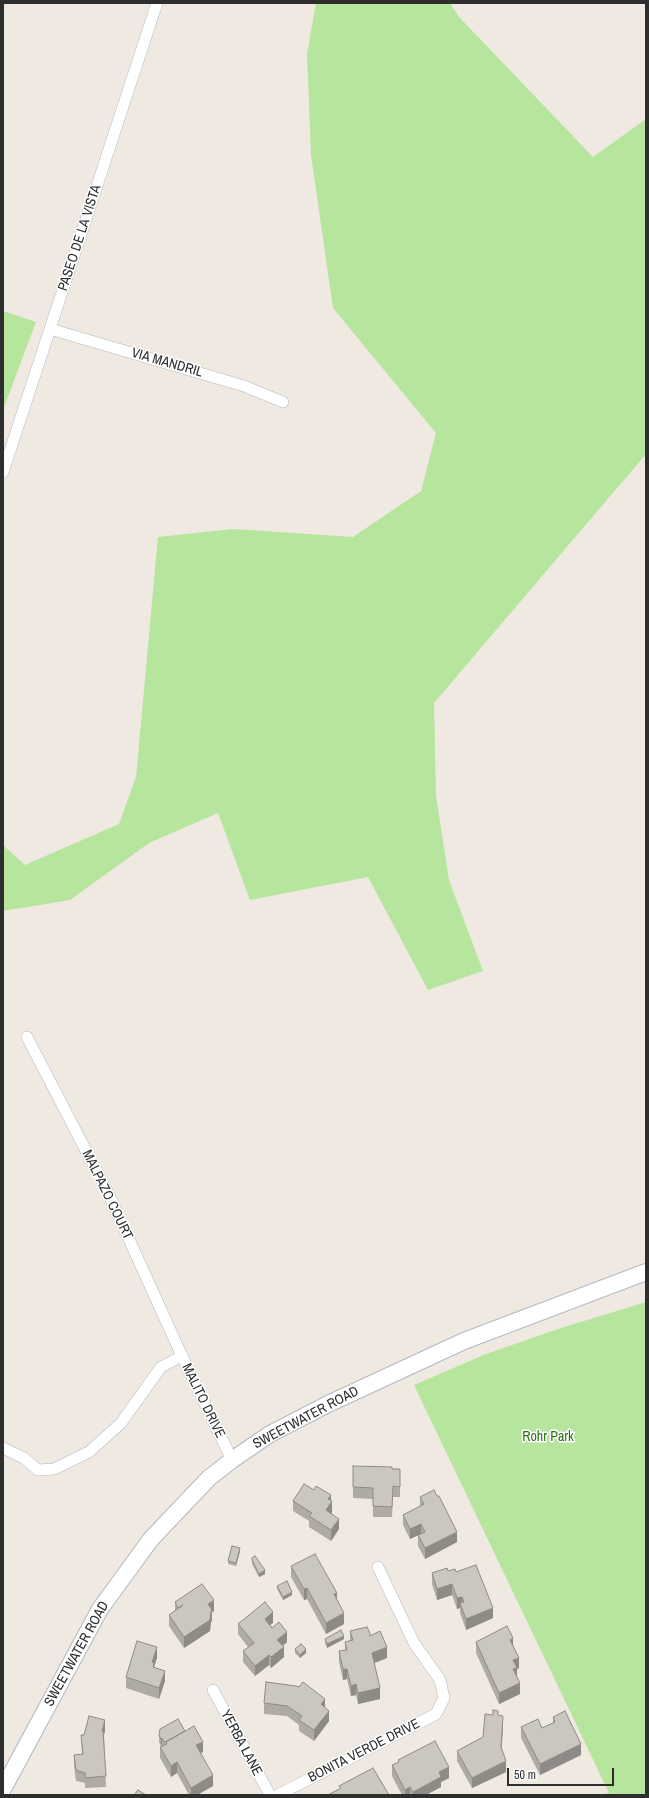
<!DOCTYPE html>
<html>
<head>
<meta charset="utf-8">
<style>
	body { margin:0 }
	#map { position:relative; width:649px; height:1798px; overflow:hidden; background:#efe9e1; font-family:"Archivo Narrow",sans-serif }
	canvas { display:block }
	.frame { position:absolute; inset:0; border:4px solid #2e2e2e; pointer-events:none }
	.scale { position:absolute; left:507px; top:1768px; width:107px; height:18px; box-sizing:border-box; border:2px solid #2e2e2e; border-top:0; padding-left:5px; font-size:12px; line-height:14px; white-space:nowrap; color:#2e2e2e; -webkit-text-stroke:3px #fff; paint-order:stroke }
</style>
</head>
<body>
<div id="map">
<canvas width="649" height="1798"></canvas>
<div class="frame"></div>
<div class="scale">50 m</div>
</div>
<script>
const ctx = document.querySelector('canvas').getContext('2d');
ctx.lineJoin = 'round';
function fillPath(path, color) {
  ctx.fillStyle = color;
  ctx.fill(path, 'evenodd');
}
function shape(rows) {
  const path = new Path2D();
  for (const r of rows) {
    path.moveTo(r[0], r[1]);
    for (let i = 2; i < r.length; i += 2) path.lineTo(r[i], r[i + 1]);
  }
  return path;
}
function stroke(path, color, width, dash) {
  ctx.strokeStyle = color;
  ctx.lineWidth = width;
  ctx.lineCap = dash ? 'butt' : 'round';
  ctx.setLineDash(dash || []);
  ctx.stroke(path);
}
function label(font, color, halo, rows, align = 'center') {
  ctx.font = font + ' "Archivo Narrow",sans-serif';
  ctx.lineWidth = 3;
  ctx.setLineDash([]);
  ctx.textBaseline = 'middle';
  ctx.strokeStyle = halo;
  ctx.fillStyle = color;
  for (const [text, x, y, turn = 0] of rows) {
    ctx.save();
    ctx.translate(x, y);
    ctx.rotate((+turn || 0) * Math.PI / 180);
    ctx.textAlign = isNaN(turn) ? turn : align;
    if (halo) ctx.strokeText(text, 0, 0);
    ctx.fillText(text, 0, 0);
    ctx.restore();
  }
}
fillPath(shape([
	[316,3,450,3,459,17,593,157,646,119,646,454,434,703,436,796,449,880,483,971,428,990,368,877,250,900,218,813,149,843,70,900,3,911,3,845,25,865,119,824,136,777,158,537,233,529,353,537,421,491,436,433,333,308,311,155,307,54],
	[3,311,36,322,3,410],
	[646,1302,646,1795,596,1795,609,1793,414,1385,486,1354,561,1328]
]), '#b6e59e');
const minor = shape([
	[50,329,244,386,283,402],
	[3,472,157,3],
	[27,1037,108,1193,182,1356,232,1460],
	[3,1448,24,1458,38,1470,54,1469,89,1452,121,1423,161,1367,182,1356],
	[213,1690,270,1795],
	[278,1795,436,1714,444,1698,440,1680,414,1643,378,1567]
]);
const secondary = shape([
	[3,1789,100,1609,151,1539,209,1478,232,1460,270,1434,328,1404,464,1341,646,1272]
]);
stroke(minor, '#b4b7c1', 12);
stroke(secondary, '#b4b7c1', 18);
stroke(minor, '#fff', 11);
stroke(secondary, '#fff', 16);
fillPath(shape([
	[392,1469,400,1480,400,1497,393,1497,392,1517,373,1517,373,1499,353,1498,353,1487],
	[420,1497,457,1542,425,1559,418,1546,418,1535,410,1539,403,1525,403,1515,420,1506],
	[293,1501,331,1501,332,1512,331,1513,339,1529,331,1541,309,1527,309,1521,293,1511],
	[240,1551,236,1566,228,1564,228,1561],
	[252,1558,265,1574,259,1577,252,1564],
	[291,1566,337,1600,344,1624,326,1634,307,1599,304,1600,291,1577],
	[448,1571,456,1572,493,1618,466,1630,460,1613,460,1608,457,1609,452,1595,437,1600,432,1584,432,1573],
	[277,1586,292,1595,283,1600,277,1589],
	[175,1602,214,1611,212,1612,212,1621,211,1622,210,1631,184,1648,169,1626,169,1615,175,1611],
	[273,1623,270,1625,287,1642,283,1646,284,1657,271,1668,269,1665,255,1676,243,1662,243,1651,248,1647,238,1634,238,1624],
	[350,1631,370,1636,387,1658,374,1663,380,1699,358,1704,356,1695,351,1696,347,1679,343,1680,339,1662,339,1651,345,1650,345,1642,350,1641],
	[325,1639,344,1639,327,1648,325,1643],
	[476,1642,513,1646,519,1668,517,1669,517,1676,520,1694,499,1704,476,1653],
	[295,1649,306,1653,300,1658,295,1653],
	[157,1658,154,1667,165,1681,159,1699,126,1688,126,1677],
	[264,1703,325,1707,329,1721,314,1741,299,1731,299,1725,287,1716,264,1714],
	[498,1715,503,1726,501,1749,506,1772,472,1788,457,1761,457,1751,483,1737],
	[553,1717,581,1755,540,1775,521,1738,521,1727,542,1728,553,1723],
	[105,1731,104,1735,106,1787,85,1788,85,1783,76,1781,74,1765,74,1755,82,1754,81,1735],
	[185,1731,203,1752,201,1753,213,1786,197,1795,189,1795,177,1773,171,1777,160,1758,160,1747,163,1746,161,1746,159,1742,159,1735],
	[398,1760,449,1778,441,1782,441,1787,426,1795,402,1795,392,1776,392,1765,398,1762]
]), '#afaba4');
fillPath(shape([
	[331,1495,331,1503,332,1501,332,1512,326,1521,326,1510,328,1499],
	[339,1519,339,1529,331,1541,331,1530],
	[421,1524,421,1534,410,1539,410,1529],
	[457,1532,457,1542,425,1559,425,1548],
	[240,1548,240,1551,236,1566,236,1563],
	[265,1570,265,1574,259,1577,259,1574],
	[452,1584,452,1595,437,1600,437,1589],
	[307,1588,307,1599,304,1600,304,1589],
	[292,1592,292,1595,283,1600,283,1597],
	[337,1593,337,1603,334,1594],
	[462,1597,462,1607,460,1603,460,1608,457,1609,457,1598],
	[214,1600,214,1611,212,1612,212,1621,211,1622,210,1631,184,1648,184,1637,208,1604],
	[493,1608,493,1618,466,1630,466,1619],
	[273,1612,273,1623,265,1629,265,1619],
	[344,1613,344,1624,326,1634,326,1623],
	[287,1632,287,1642,277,1650,277,1640],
	[344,1636,344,1639,327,1648,327,1644],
	[513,1638,513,1649,510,1640],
	[157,1647,157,1658,154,1667,154,1673,152,1662],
	[284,1647,284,1657,271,1668,271,1657],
	[387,1647,387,1658,372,1664,372,1653],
	[306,1649,306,1653,300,1658,300,1655],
	[269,1655,269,1665,255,1676,255,1666],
	[519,1658,519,1668,517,1669,517,1678,513,1680,513,1660],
	[343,1669,347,1669,347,1679,343,1680],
	[165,1671,165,1681,159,1699,159,1688],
	[520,1683,520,1694,499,1704,499,1693],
	[356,1684,356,1695,351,1696,351,1686],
	[380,1688,380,1699,358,1704,358,1693],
	[325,1699,325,1709,321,1704],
	[329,1711,329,1721,314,1741,314,1730],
	[503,1716,503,1726,501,1758,501,1747],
	[105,1720,105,1731,102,1742,102,1731],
	[162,1738,162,1745,161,1746,161,1739],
	[203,1742,203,1752,196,1755,196,1745],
	[581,1744,581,1755,540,1775,540,1764],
	[506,1761,506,1772,472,1788,472,1778],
	[177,1762,177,1773,171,1777,171,1766],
	[449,1767,449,1778,441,1782,441,1787,426,1795,413,1795,413,1792,439,1772],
	[213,1775,213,1786,197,1795,191,1795,191,1788],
	[410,1787,410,1795,405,1795,405,1790]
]), '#8e8b86');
const building = shape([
	[353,1466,392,1467,392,1469,400,1469,400,1487,393,1486,392,1507,373,1506,373,1488,353,1487,353,1466],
	[304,1484,314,1490,316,1486,331,1495,328,1499,332,1501,326,1510,339,1519,331,1530,309,1516,312,1513,293,1501,304,1484],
	[434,1490,437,1496,439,1496,457,1532,425,1548,418,1535,425,1532,421,1524,410,1529,403,1515,424,1504,420,1497,434,1490],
	[232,1546,240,1548,236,1563,228,1561,232,1546],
	[315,1554,337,1593,334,1594,344,1613,326,1623,307,1588,304,1589,291,1566,315,1554],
	[255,1556,265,1570,259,1574,252,1560,252,1558,255,1556],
	[476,1565,493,1608,466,1619,460,1603,464,1602,462,1597,457,1598,452,1584,437,1589,432,1573,447,1568,448,1571,455,1569,456,1572,476,1565],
	[287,1581,292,1592,283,1597,277,1586,287,1581],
	[202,1584,214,1600,208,1604,212,1610,211,1612,210,1620,184,1637,169,1615,183,1605,178,1608,175,1602,202,1584],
	[265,1602,273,1612,265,1619,272,1628,279,1622,287,1632,277,1640,284,1647,271,1657,269,1655,255,1666,243,1651,254,1643,238,1624,265,1602],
	[507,1626,513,1638,510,1640,519,1658,513,1660,517,1668,513,1669,520,1683,499,1693,476,1642,507,1626],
	[367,1627,370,1633,370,1636,380,1631,387,1647,372,1653,380,1688,358,1693,356,1684,351,1686,347,1669,343,1669,339,1651,347,1650,345,1642,353,1640,350,1631,367,1627],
	[341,1630,344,1636,327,1644,325,1639,341,1630],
	[137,1641,157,1647,152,1662,154,1663,153,1667,165,1671,159,1688,126,1677,137,1641],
	[301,1644,306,1649,300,1655,295,1649,301,1644],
	[266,1682,296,1686,299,1687,303,1682,325,1699,321,1704,329,1711,314,1730,299,1720,302,1716,287,1706,264,1703,266,1682],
	[493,1710,498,1711,498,1715,503,1716,501,1747,506,1761,472,1778,457,1751,483,1737,485,1714,493,1715,493,1710],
	[565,1711,581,1744,540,1764,521,1727,538,1719,542,1728,555,1722,553,1717,565,1711],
	[89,1716,105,1720,102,1731,103,1731,106,1776,85,1778,85,1773,76,1770,74,1755,83,1754,81,1735,84,1735,89,1716],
	[178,1719,185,1731,167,1741,164,1742,162,1738,161,1739,159,1735,160,1729,178,1719],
	[194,1726,203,1742,196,1745,213,1775,191,1788,177,1762,171,1766,160,1747,167,1744,166,1742,194,1726],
	[435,1741,449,1767,439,1772,441,1777,413,1792,410,1787,405,1790,392,1765,399,1762,398,1760,435,1741],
	[373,1768,389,1795,328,1795,341,1788,339,1786,373,1768],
	[138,1790,146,1795,134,1795,138,1790]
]);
fillPath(building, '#cbc7bf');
stroke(building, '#8e8b86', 1);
label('14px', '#2e2e2e', '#fff', [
	["PASEO DE LA VISTA",80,238,-72],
	["VIA MANDRIL",167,363,16],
	["MALPAZO COURT",107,1195,64],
	["MALITO DRIVE",203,1401,64],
	["SWEETWATER ROAD",306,1418,-28],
	["SWEETWATER ROAD",77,1654,-61],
	["YERBA LANE",241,1743,62],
	["BONITA VERDE DRIVE",364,1751,-27]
]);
label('14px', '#2c6e1b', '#fff', [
	["Rohr Park",548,1437]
]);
</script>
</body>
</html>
